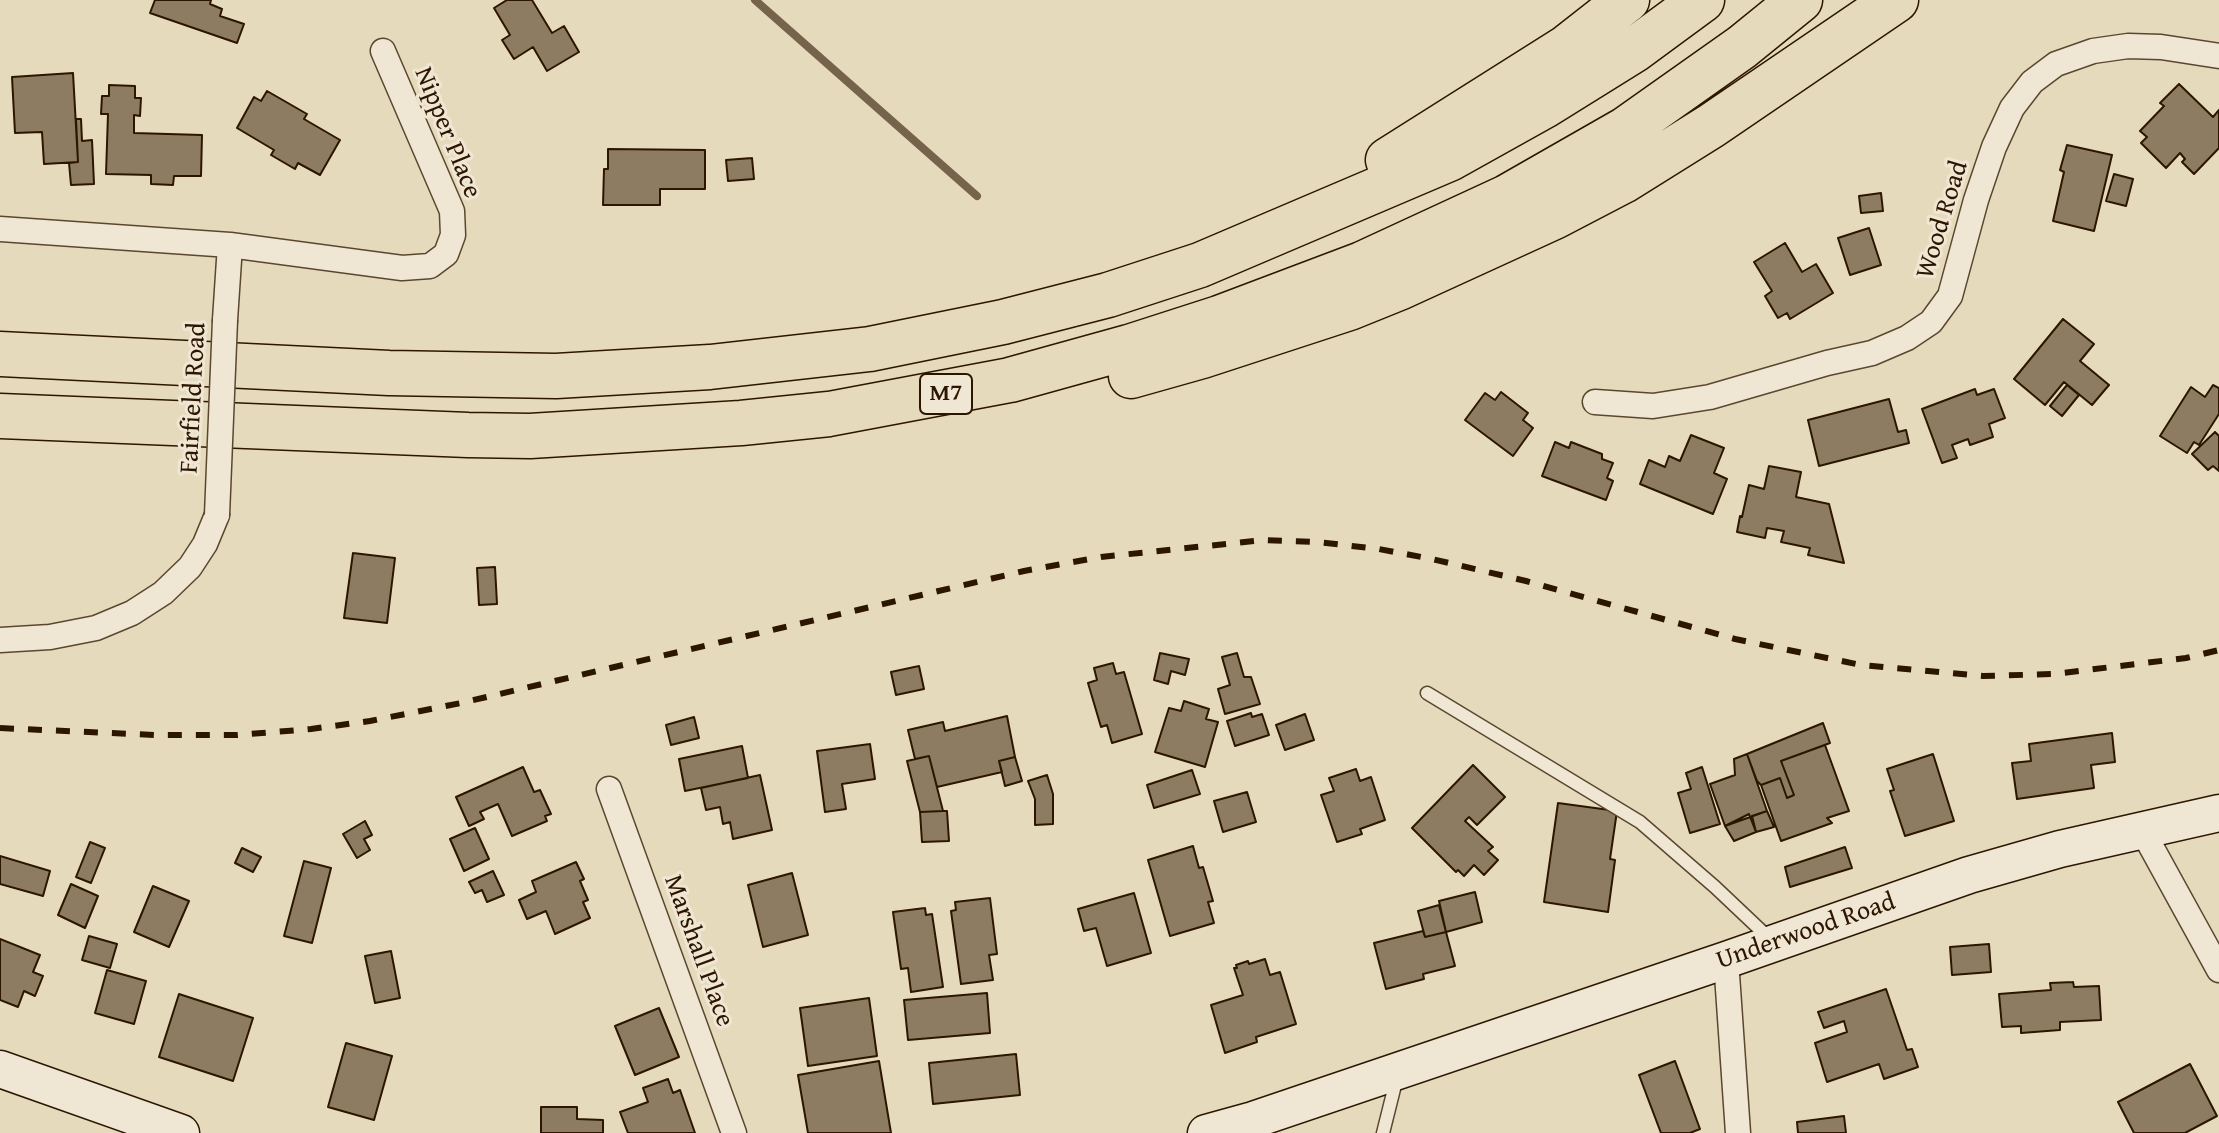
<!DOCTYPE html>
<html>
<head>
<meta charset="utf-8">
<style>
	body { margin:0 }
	canvas { display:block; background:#e6dabd }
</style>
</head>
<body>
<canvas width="2219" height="1133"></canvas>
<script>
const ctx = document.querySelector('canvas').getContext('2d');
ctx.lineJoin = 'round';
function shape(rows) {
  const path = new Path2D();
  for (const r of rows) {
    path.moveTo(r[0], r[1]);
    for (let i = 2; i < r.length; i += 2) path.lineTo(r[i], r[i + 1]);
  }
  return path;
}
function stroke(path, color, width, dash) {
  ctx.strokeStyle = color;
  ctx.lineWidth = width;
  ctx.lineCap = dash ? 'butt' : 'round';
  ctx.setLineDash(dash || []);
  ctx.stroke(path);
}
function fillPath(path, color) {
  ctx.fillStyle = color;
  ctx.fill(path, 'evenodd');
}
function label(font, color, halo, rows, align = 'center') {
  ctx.font = font + ' "Gentium Book Plus",serif';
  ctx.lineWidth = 6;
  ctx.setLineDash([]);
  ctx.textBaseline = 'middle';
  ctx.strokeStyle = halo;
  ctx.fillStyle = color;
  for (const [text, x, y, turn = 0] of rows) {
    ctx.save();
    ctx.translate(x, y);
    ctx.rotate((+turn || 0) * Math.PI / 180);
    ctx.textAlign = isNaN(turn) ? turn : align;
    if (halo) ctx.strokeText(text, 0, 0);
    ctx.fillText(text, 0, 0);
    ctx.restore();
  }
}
stroke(shape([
	[755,0,977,196]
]), '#76634b', 8);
const building = shape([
	[155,0,211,0,210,4,222,9,220,16,244,24,237,43,150,13,155,0],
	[507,0,532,0,552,33,564,26,579,52,547,71,533,47,514,59,502,40,510,35,494,8,507,0],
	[73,73,78,162,44,164,42,132,15,133,12,77,73,73],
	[2179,84,2213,117,2219,110,2219,148,2194,174,2182,162,2185,159,2180,153,2166,168,2141,143,2147,137,2140,131,2164,106,2160,103,2179,84],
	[109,85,135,86,135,98,141,98,140,116,134,115,134,133,202,135,201,176,174,176,173,185,151,184,151,175,106,174,108,114,101,114,102,96,109,96,109,85],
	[267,91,307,114,304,119,340,140,320,175,298,163,295,169,271,155,274,150,237,128,254,97,261,101,267,91],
	[76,119,81,119,82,141,92,140,94,184,71,185,69,163,78,162,76,119],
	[2067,145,2112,155,2094,231,2053,221,2064,172,2060,170,2067,145],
	[608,149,705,150,705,189,660,189,660,205,603,205,604,169,608,169,608,149],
	[752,158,754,179,728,181,726,160,752,158],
	[2114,174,2133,179,2126,206,2106,201,2114,174],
	[1881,193,1883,211,1861,213,1859,196,1881,193],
	[1869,228,1881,265,1850,275,1838,238,1869,228],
	[1785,243,1802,272,1816,264,1833,293,1790,319,1787,313,1778,318,1765,296,1772,291,1754,262,1785,243],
	[2063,319,2094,344,2080,361,2109,385,2092,405,2064,382,2045,405,2014,379,2063,319],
	[2067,385,2079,395,2062,416,2050,406,2067,385],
	[2213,385,2219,388,2219,414,2199,445,2194,442,2187,453,2160,436,2191,387,2205,397,2213,385],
	[1975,389,1977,395,1994,389,2005,418,1989,424,1993,437,1970,445,1968,439,1952,445,1957,458,1942,463,1922,409,1975,389],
	[1501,392,1528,413,1523,420,1533,428,1513,456,1465,420,1485,393,1495,400,1501,392],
	[1889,399,1898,432,1906,430,1909,443,1819,466,1808,420,1889,399],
	[2215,432,2219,436,2219,471,2213,466,2208,470,2192,454,2215,432],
	[1691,435,1724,448,1714,473,1727,479,1713,514,1640,484,1649,460,1665,467,1669,456,1680,461,1691,435],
	[1555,442,1569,448,1571,442,1602,454,1602,459,1613,463,1607,478,1613,481,1606,500,1542,476,1555,442],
	[1769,466,1801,472,1796,497,1829,504,1844,563,1808,555,1810,548,1781,542,1784,531,1767,528,1765,538,1737,532,1740,516,1742,517,1749,485,1764,489,1769,466],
	[353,553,395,558,387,623,344,618,353,553],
	[495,567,497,604,479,605,477,568,495,567],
	[1160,653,1189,659,1185,675,1171,671,1168,684,1154,680,1160,653],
	[1237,653,1244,677,1251,677,1260,704,1225,714,1218,689,1230,685,1222,657,1237,653],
	[1113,663,1116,674,1124,672,1142,734,1112,743,1107,725,1101,727,1088,683,1097,680,1094,668,1113,663],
	[919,666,924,689,896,695,891,672,919,666],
	[1184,701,1209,709,1206,719,1218,722,1205,767,1155,752,1169,708,1181,711,1184,701],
	[1251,713,1252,717,1262,714,1269,735,1235,746,1227,721,1251,713],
	[1305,714,1314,740,1285,750,1276,725,1305,714],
	[1007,716,1015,757,999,761,1002,772,937,787,929,756,915,759,908,730,943,722,945,731,1007,716],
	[694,717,699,738,671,745,666,725,694,717],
	[1823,723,1830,743,1781,761,1794,795,1787,798,1780,778,1761,785,1757,781,1747,754,1823,723],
	[2112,733,2115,762,2091,765,2094,788,2017,799,2012,763,2031,761,2029,744,2112,733],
	[870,744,875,779,842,784,846,809,825,812,817,751,870,744],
	[1825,745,1849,811,1827,818,1832,823,1781,841,1761,785,1780,778,1787,798,1794,795,1781,761,1825,745],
	[742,746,748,778,685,791,679,759,742,746],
	[1747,754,1767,811,1725,826,1710,784,1735,775,1734,759,1747,754],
	[1933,754,1954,821,1905,836,1890,791,1894,790,1887,769,1933,754],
	[929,756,943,811,920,812,907,761,929,756],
	[1015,757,1022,781,1005,786,999,761,1015,757],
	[1473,765,1505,797,1477,825,1469,817,1465,821,1493,847,1488,851,1498,860,1484,875,1474,865,1464,876,1458,870,1456,872,1412,828,1473,765],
	[523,767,534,792,540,790,551,814,545,816,547,821,512,836,498,804,480,812,484,819,469,826,456,797,523,767],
	[1702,767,1720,824,1690,833,1678,793,1691,789,1686,773,1702,767],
	[1356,769,1360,781,1371,777,1385,820,1360,829,1362,834,1337,842,1321,795,1334,791,1329,778,1356,769],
	[1192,770,1200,794,1154,808,1147,785,1192,770],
	[760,775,772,830,733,839,730,822,723,824,720,807,706,810,701,788,760,775],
	[1047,775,1053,794,1053,824,1035,825,1035,799,1028,781,1047,775],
	[1247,792,1256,822,1223,832,1214,801,1247,792],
	[1558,803,1617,811,1610,859,1615,860,1608,912,1544,902,1558,803],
	[943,811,947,811,949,841,922,842,920,812,943,811],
	[1767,811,1774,827,1756,832,1752,816,1767,811],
	[1749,814,1756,832,1734,841,1725,826,1749,814],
	[365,821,372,835,364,839,370,850,357,858,343,834,365,821],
	[475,828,489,859,464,871,450,839,475,828],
	[90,842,105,848,91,883,76,877,90,842],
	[1193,846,1199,868,1203,867,1213,901,1208,902,1214,923,1170,936,1148,860,1193,846],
	[1845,847,1852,868,1790,887,1785,867,1845,847],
	[242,848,261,857,253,872,235,863,242,848],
	[0,856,50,871,43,896,0,884,0,856],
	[304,861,331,868,312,943,284,936,304,861],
	[576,862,584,879,580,881,588,900,583,902,590,918,555,934,546,911,527,919,519,900,536,892,532,881,576,862],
	[493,871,504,895,487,902,482,890,475,893,469,882,493,871],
	[792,873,808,935,763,947,748,885,792,873],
	[71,884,98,896,85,928,58,915,71,884],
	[153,886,189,901,169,947,134,932,153,886],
	[1475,892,1482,922,1446,932,1439,901,1475,892],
	[1134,893,1151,953,1107,966,1096,928,1084,931,1078,909,1134,893],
	[990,898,997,954,989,955,993,980,961,984,951,911,956,910,955,902,990,898],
	[1439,905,1446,932,1425,937,1418,911,1439,905],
	[925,908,926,915,932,914,943,987,911,992,908,968,901,969,893,912,925,908],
	[1423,931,1425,937,1446,932,1455,966,1423,974,1424,979,1386,989,1374,943,1423,931],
	[89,936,117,944,110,968,82,960,89,936],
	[0,939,40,955,33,972,43,976,35,996,24,991,18,1007,0,1000,0,939],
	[1989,944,1991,972,1952,975,1950,947,1989,944],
	[391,951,400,998,375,1003,365,956,391,951],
	[1265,959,1270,975,1280,972,1296,1024,1256,1037,1257,1042,1225,1053,1211,1005,1243,995,1234,968,1237,968,1236,965,1248,961,1249,964,1265,959],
	[107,970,146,981,134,1024,95,1013,107,970],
	[2073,982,2074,987,2099,986,2101,1020,2060,1022,2060,1030,2021,1033,2021,1026,2002,1027,1999,994,2051,990,2050,983,2073,982],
	[1886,989,1907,1050,1912,1049,1918,1067,1884,1079,1879,1064,1827,1082,1815,1043,1847,1032,1844,1021,1824,1028,1818,1012,1886,989],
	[987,993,990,1033,908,1040,904,1000,987,993],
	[179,994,253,1018,233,1081,159,1057,179,994],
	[869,998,877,1056,808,1066,800,1008,869,998],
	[659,1008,679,1057,635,1075,615,1026,659,1008],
	[346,1043,392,1056,374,1120,328,1107,346,1043],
	[1016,1054,1020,1095,933,1104,929,1063,1016,1054],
	[879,1061,891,1133,808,1133,798,1075,879,1061],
	[1675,1061,1700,1129,1690,1133,1661,1133,1639,1075,1675,1061],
	[2190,1064,2217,1116,2185,1133,2134,1133,2118,1102,2190,1064],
	[668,1079,673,1093,680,1090,695,1133,628,1133,620,1112,648,1102,643,1088,668,1079],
	[541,1107,577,1107,577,1119,603,1120,603,1133,541,1133,541,1107],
	[1844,1116,1846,1133,1798,1133,1797,1122,1844,1116]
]);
fillPath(building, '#8d7c62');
stroke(building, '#2d1600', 2);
const lane = shape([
	[1427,693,1640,822,1715,887,1770,939],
	[1383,1133,1397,1077]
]);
const street = shape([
	[0,229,230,245,402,268,430,266,446,254,453,235,452,211,383,51],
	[225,320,230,245],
	[1595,402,1653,406,1710,397,1827,363,1872,353,1907,338,1931,322,1950,296,1976,200,1994,147,2012,108,2032,82,2056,64,2093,51,2128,46,2161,47,2219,56],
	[0,640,50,637,96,628,132,613,163,593,190,567,205,544,217,515],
	[609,789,734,1133],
	[2142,830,2219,970],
	[1726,960,1738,1133]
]);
const secondary = shape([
	[0,1069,181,1133],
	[1206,1133,1253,1120,1726,960,1969,875,2060,849,2219,813]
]);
const highway = shape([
	[1388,160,1567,47,1627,0],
	[0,354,389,373,556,376,710,367,870,349,1003,322,1108,295,1200,265,1449,159,1544,106,1634,50,1702,0],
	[1131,376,1202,356,1349,308,1401,287,1554,217,1623,181,1711,126,1896,0],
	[0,416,468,435,530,436,741,423,829,414,1010,380,1129,347,1219,318,1362,264,1507,197,1626,129,1742,47,1800,0]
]);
stroke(lane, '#5b472f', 15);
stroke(street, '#5b472f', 27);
stroke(secondary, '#2d1600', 39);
stroke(highway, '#2d1600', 47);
stroke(lane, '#efe7d4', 12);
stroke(street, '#efe7d4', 24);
stroke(secondary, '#efe7d4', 36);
stroke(highway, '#e6dabd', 44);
stroke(shape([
	[0,728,154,735,237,735,311,729,370,721,461,703,1024,571,1101,557,1264,540,1317,542,1379,549,1432,559,1526,581,1735,639,1861,665,1983,676,2054,674,2186,658,2219,650]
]), '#2d1600', 6, [14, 14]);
const streetBridge = shape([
	[217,515,225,320]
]);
stroke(streetBridge, '#5b472f', 27, []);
stroke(streetBridge, '#efe7d4', 24);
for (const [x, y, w] of [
	[946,394,52]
]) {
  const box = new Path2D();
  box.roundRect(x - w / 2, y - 20, w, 40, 6);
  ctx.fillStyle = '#efe7d4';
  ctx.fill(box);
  stroke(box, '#2d1600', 2);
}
label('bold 24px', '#2d1600', null, [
	["M7",946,394]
]);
label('26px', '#2d1600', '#efe7d4', [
	["Nipper Place",447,133,68],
	["Wood Road",1943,220,-73],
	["Fairfield Road",194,398,-87],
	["Underwood Road",1806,932,-19],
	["Marshall Place",698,951,70]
]);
</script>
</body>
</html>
